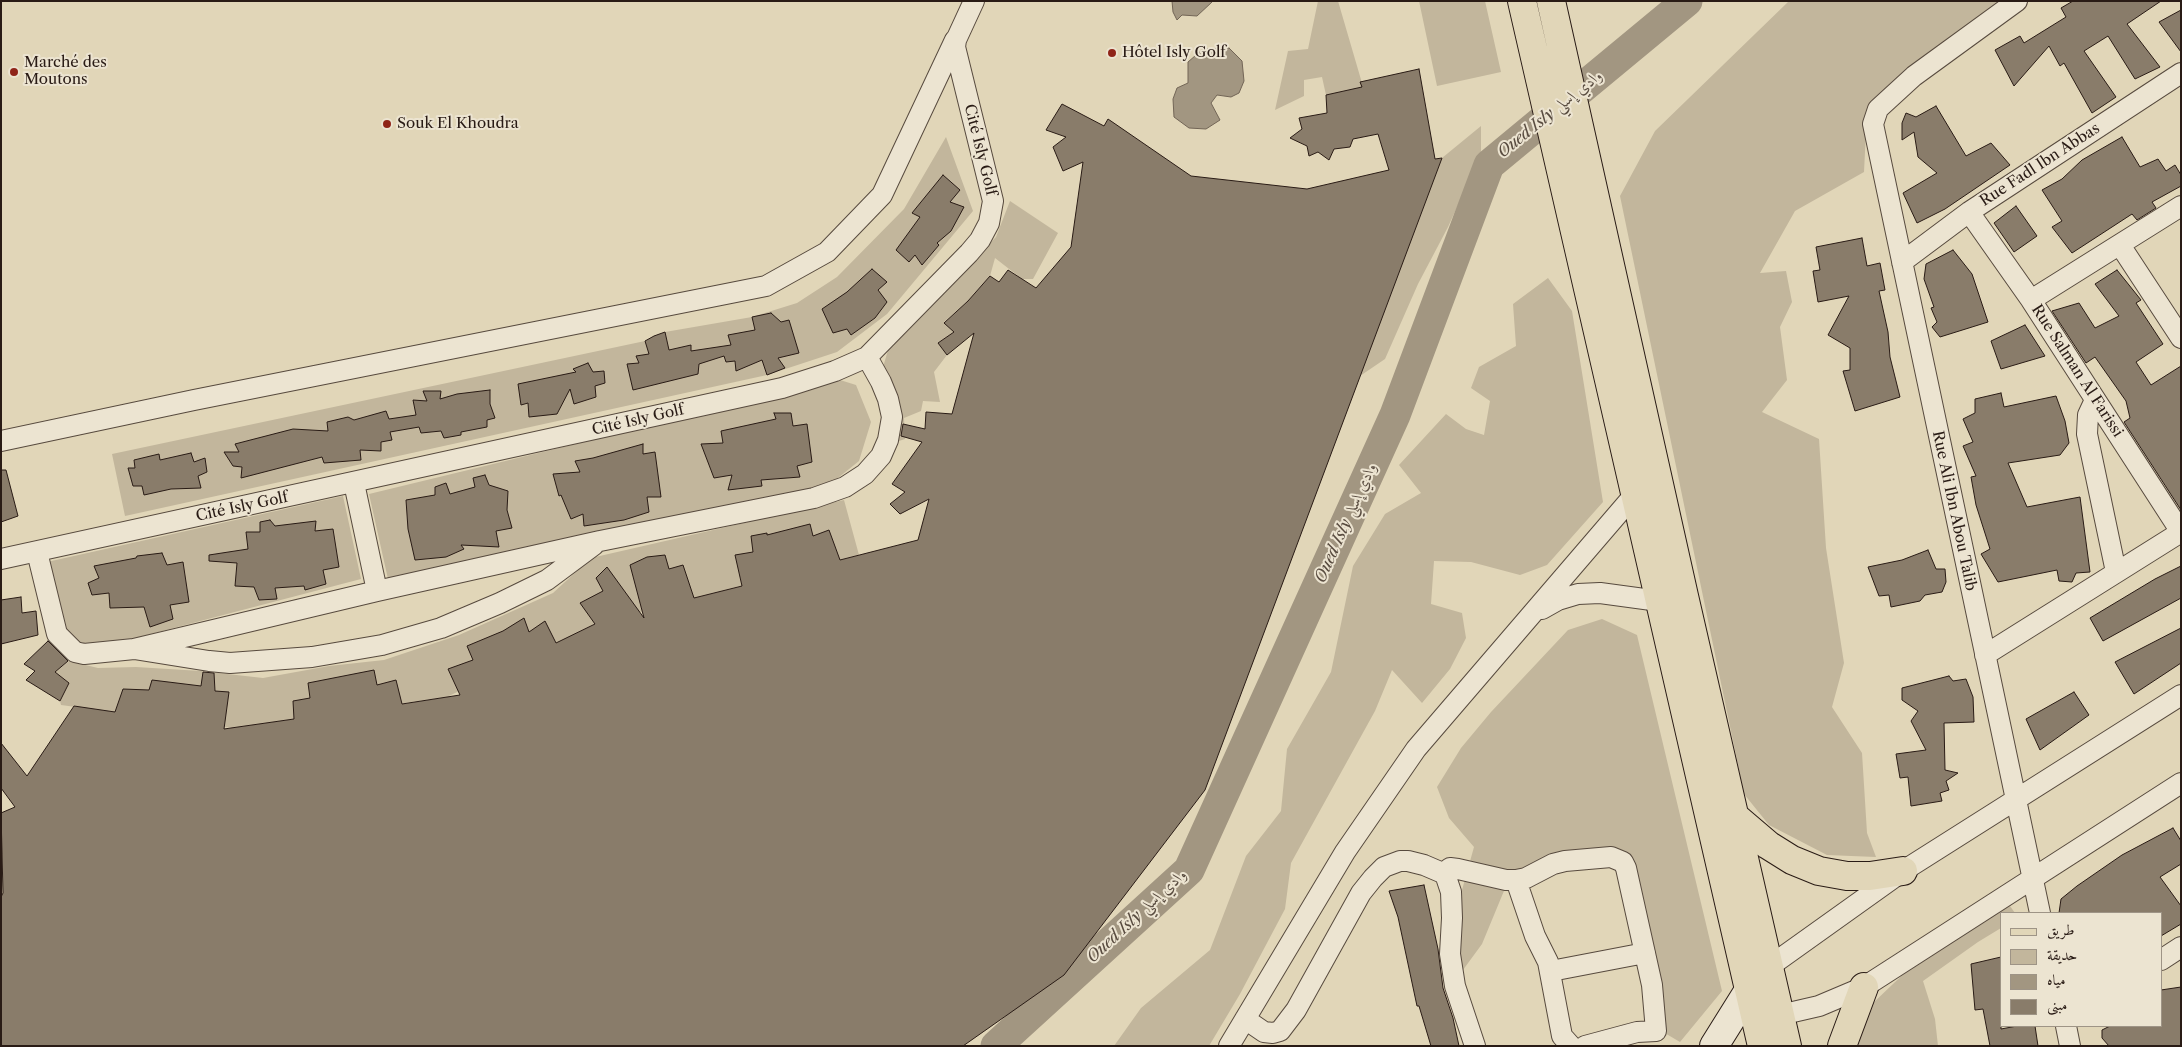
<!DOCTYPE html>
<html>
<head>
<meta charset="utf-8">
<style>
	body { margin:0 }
	#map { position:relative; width:2182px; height:1047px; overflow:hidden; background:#e1d6b8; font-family:"Libre Caslon Text",Amiri,serif }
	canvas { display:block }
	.frame { position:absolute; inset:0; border:2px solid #291b15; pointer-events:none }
	.legend { position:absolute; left:2000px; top:912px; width:162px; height:115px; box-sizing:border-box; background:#ece4d1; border:1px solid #9e9486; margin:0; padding:6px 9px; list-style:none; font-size:15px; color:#291b15 }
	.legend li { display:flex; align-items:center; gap:10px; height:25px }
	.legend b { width:25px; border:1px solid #9e9486 }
</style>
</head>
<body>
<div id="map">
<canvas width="2182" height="1047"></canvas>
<div class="frame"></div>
<ul class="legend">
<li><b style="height:6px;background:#e1d6b8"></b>طريق</li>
<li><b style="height:14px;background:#c2b69c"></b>حديقة</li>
<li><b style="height:14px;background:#a29681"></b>مياه</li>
<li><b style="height:14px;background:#897c6a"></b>مبنى</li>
</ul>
</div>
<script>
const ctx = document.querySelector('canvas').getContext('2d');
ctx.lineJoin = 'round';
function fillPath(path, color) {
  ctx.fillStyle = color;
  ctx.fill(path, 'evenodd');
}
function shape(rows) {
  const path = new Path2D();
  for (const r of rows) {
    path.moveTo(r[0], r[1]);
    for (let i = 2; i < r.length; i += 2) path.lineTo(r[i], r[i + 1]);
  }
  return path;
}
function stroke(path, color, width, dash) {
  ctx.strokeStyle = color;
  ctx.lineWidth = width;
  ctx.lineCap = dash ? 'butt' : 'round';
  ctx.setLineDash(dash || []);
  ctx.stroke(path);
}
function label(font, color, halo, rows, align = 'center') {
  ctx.font = font + ' "Libre Caslon Text",Amiri,serif';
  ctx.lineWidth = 4;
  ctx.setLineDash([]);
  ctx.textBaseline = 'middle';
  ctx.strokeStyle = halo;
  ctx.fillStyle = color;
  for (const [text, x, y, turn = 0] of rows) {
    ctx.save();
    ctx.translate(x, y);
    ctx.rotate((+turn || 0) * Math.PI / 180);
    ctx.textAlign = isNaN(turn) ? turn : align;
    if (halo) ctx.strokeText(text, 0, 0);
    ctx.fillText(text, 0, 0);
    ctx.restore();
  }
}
fillPath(shape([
	[1318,1,1338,1,1369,107,1351,90,1326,95,1322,77,1304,80,1304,96,1275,110,1288,51,1308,49],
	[1419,1,1485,1,1501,72,1437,86],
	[1789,1,2005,1,1867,111,1864,172,1795,211,1760,273,1786,271,1792,302,1780,327,1787,380,1762,412,1819,439,1826,548,1844,663,1832,707,1862,753,1867,833,1876,857,1827,855,1769,825,1744,794,1620,196,1655,131],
	[1481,126,1481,154,1448,227,1418,284,1385,359,1360,376,1442,158],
	[946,137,973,211,887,314,837,352,767,375,125,516,112,454,645,341,665,332,752,317,797,303,837,277,904,209],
	[1010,201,1058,233,1033,279,1022,279,995,258,990,276,968,301,944,322,954,332,938,343,947,355,934,372,940,402,923,401,921,411,904,418,905,439,893,443,883,367,889,347,996,237],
	[1548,278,1572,311,1603,502,1547,565,1520,575,1471,562,1434,561,1431,604,1462,613,1466,638,1450,669,1422,703,1392,670,1375,711,1291,863,1285,909,1240,994,1209,1046,1114,1046,1141,1008,1210,950,1246,856,1281,811,1287,749,1331,672,1353,566,1385,514,1421,493,1399,465,1446,414,1466,429,1484,435,1490,401,1471,388,1479,367,1516,346,1513,304],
	[840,380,856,385,871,422,859,461,828,486,388,579,369,494],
	[343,496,361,579,120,642,93,648,67,638,47,562],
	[844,500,859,555,595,624,447,697,232,728,61,705,60,701,69,683,55,672,69,661,98,668,136,667,201,671,263,678,329,666,384,660,459,635,553,593,591,558],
	[1602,619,1637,635,1722,991,1680,1042,1663,1032,1613,855,1506,886,1482,944,1460,974,1450,942,1462,890,1474,847,1449,818,1437,787,1461,748,1491,712,1568,630],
	[2010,906,2015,913,2001,913,2001,928,1978,942,1923,981,1935,1019,1938,1046,1858,1046,1872,1004,1915,963]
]), '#c2b69c');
const water = shape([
	[1172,1,1212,1,1212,2,1197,16,1182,15,1177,20,1173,12,1172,1],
	[1229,48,1242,61,1244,81,1239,93,1231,97,1217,95,1211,103,1220,120,1206,129,1189,128,1174,117,1173,99,1177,88,1188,83,1188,62,1203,49,1229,48]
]);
fillPath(water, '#a29681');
stroke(water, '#726556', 1);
stroke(shape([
	[996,1046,1189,870,1395,415,1489,165,1687,1]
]), '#a29681', 31);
const building = shape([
	[2073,1,2161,1,2127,24,2160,67,2135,79,2108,36,2084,51,2116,97,2092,113,2064,63,2060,66,2049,46,2014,86,1995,50,2020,36,2024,43,2066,17,2061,8,2073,1],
	[2181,10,2181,52,2159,22,2181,10],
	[1419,69,1435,159,1442,158,1205,790,1064,975,963,1046,1,1046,1,897,3,893,1,813,15,807,1,788,1,743,27,776,74,706,115,712,123,689,149,690,152,680,201,686,203,672,214,673,215,691,229,692,224,729,294,719,293,701,310,698,308,683,374,670,377,685,396,680,402,704,460,695,448,669,473,660,467,646,503,631,524,618,529,632,545,621,556,643,595,624,580,603,603,591,596,578,607,567,644,618,630,565,647,557,665,555,669,569,683,565,694,598,742,586,735,555,753,552,751,536,767,533,767,535,810,524,813,536,829,530,840,560,918,540,929,499,900,514,890,504,905,492,892,484,922,442,901,436,903,424,925,429,926,412,952,414,974,333,947,355,938,343,954,332,944,323,968,301,990,276,999,282,1008,270,1036,288,1071,247,1083,162,1063,171,1053,147,1066,137,1046,130,1062,104,1104,126,1108,119,1191,176,1307,189,1389,170,1378,134,1353,139,1350,147,1334,149,1329,160,1318,152,1309,156,1307,146,1290,138,1302,129,1299,118,1327,113,1326,95,1362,87,1360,82,1419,69],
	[1936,106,1966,156,1991,143,2010,165,1945,209,1917,223,1903,193,1937,173,1918,157,1914,132,1902,140,1902,123,1906,113,1916,117,1936,106],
	[2122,137,2140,167,2158,159,2166,171,2175,165,2181,175,2181,186,2152,202,2156,208,2137,220,2132,214,2072,253,2052,227,2062,221,2042,190,2062,179,2082,160,2122,137],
	[943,175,960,190,950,202,964,207,951,231,937,243,939,245,922,265,915,255,909,262,896,250,920,217,912,213,943,175],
	[2016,206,2037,236,2014,252,1994,223,2016,206],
	[1862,238,1867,266,1880,263,1885,290,1879,291,1888,332,1890,357,1900,397,1855,411,1843,371,1850,370,1850,348,1828,335,1849,296,1818,302,1813,271,1820,270,1816,247,1862,238],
	[1953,250,1972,274,1988,322,1940,337,1932,327,1937,322,1931,308,1934,307,1924,279,1926,264,1953,250],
	[872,269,887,282,878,290,887,302,875,318,851,335,847,329,833,333,822,309,847,292,872,269],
	[2117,270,2141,300,2136,303,2163,344,2136,362,2151,385,2181,366,2181,510,2124,422,2130,418,2126,401,2095,357,2086,363,2052,311,2079,303,2095,328,2119,316,2095,284,2117,270],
	[771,313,781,322,789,320,799,353,778,358,785,368,767,375,762,360,736,371,735,361,726,362,724,356,699,364,698,374,633,390,627,364,639,363,636,356,649,354,645,341,654,336,665,332,669,350,691,345,691,351,731,345,728,335,755,330,752,317,771,313],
	[2025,325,2045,356,2001,369,1991,341,2025,325],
	[588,363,593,372,604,371,605,383,595,386,596,397,574,404,570,389,557,414,529,417,528,403,521,405,518,384,576,372,573,369,588,363],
	[490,390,490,404,495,418,487,420,487,427,461,432,461,435,444,438,441,431,421,433,419,427,390,432,392,440,381,442,381,451,360,450,361,460,324,463,322,457,241,478,242,467,233,466,224,452,239,452,235,444,293,429,328,431,327,422,348,417,354,420,386,411,389,419,416,415,413,400,427,401,423,391,441,391,440,399,457,394,490,390],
	[2001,393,2004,407,2056,396,2065,421,2069,443,2060,455,2008,463,2027,507,2080,497,2090,572,2076,573,2072,582,2059,581,2057,570,1998,582,1981,554,1990,549,1976,505,1971,477,1976,476,1963,446,1973,442,1963,419,1975,413,1975,399,2001,393],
	[774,413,791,413,793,426,807,424,812,462,797,466,800,477,761,480,762,486,728,490,732,475,714,478,701,444,723,443,721,431,776,419,774,413],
	[643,444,643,454,655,452,661,497,647,497,649,512,624,520,584,526,583,514,571,519,561,495,559,496,553,474,580,472,575,461,593,458,643,444],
	[191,453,194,462,205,458,207,472,198,476,201,488,171,489,144,495,142,486,133,486,128,468,135,468,134,460,159,454,160,460,191,453],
	[1,470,6,470,18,516,1,522,1,470],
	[485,475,489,485,508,491,507,510,512,528,496,531,499,547,461,545,464,549,446,557,415,560,408,529,406,500,435,495,435,487,446,483,450,494,475,487,473,478,485,475],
	[270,520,275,526,316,521,315,531,333,529,339,567,323,570,326,584,305,590,304,586,275,588,277,599,259,600,254,587,235,586,237,563,209,561,209,555,248,549,246,532,260,532,260,522,270,520],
	[1928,550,1936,569,1945,569,1946,582,1942,592,1925,595,1920,601,1891,607,1889,595,1879,596,1868,567,1902,560,1928,550],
	[162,553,167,565,183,562,189,602,170,605,173,619,150,627,144,607,110,608,109,593,92,595,88,583,99,578,94,566,136,558,137,556,162,553],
	[2181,566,2181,598,2103,641,2090,618,2155,579,2181,566],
	[21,597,22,613,36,611,38,635,1,644,1,600,21,597],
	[2181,628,2181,663,2134,694,2115,662,2181,628],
	[48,641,68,661,55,672,69,683,60,701,26,680,35,671,24,664,48,641],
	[1949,676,1953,681,1966,679,1973,697,1974,722,1944,723,1945,770,1958,773,1946,781,1949,790,1940,793,1942,801,1911,806,1908,777,1900,778,1896,754,1926,750,1911,721,1918,711,1902,700,1902,688,1949,676],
	[2074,692,2089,715,2040,750,2026,719,2074,692],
	[2173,828,2181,841,2181,864,2160,877,2181,906,2181,924,2161,936,2161,913,2059,913,2061,899,2077,886,2122,855,2173,828],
	[1424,885,1438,949,1443,988,1453,1018,1459,1046,1431,1046,1419,1006,1417,1006,1398,917,1389,891,1424,885],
	[2001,957,2001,1029,2017,1026,2035,1026,2038,1046,1990,1046,1983,1009,1975,1010,1971,964,2001,957],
	[2181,987,2181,1046,2109,1046,2102,1038,2102,1030,2110,1026,2161,1026,2161,990,2181,987]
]);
fillPath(building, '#897c6a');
stroke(building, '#291b15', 1);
const street = shape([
	[2017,1,1914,76,1878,109,1873,124,2040,913],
	[1969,212,2031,300,2181,532,1985,655],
	[2120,245,2181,338],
	[1902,262,1969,212,2181,73],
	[2031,300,2181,206],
	[2095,400,2088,415,2087,434,2116,572],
	[1,441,194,400,766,286,827,252,882,195,955,40],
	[354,483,377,591],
	[37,552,57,634,75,652,84,654,134,649,209,661,230,663,312,657,382,645,441,628,500,603,547,580,594,545],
	[1,559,782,388,835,371,867,357,969,253,980,240,989,223,993,201,955,47,956,40,974,1],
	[1542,609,1558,600,1578,594,1600,593,1659,601],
	[134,649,377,591,600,541,814,498,845,487,865,474,881,456,888,440,892,417,888,399,881,382,867,357],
	[1445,874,1446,871,1450,868,1458,869,1506,880,1516,880,1526,878,1553,864,1565,861,1611,857,1623,862,1626,868,1652,985,1656,1031,1637,1032,1585,1046],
	[1516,880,1535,936,1548,962,1562,1036,1571,1046],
	[2161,960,2181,947],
	[1770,966,1903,871,2181,695],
	[1551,971,1645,953],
	[1780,1015,1819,1006,1864,987,2181,783],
	[1245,1019,1264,1032,1273,1033,1280,1031,1296,1010,1361,893,1373,878,1384,867,1400,861,1408,861,1424,865,1445,874,1451,892,1452,918,1450,954,1455,986,1475,1046],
	[2066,1026,2070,1046],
	[1229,1046,1345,852,1416,749,1635,494]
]);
const secondary = shape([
	[1714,1046,1749,990,1760,977]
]);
const primary = shape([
	[1522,1,1762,1046],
	[1551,1,1684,596,1787,1046],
	[1734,816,1768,845,1792,860,1819,871,1847,876,1870,876,1903,871],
	[1842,1046,1864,987]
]);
stroke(street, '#574a3e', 22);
stroke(secondary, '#291b15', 30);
stroke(primary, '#291b15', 30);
stroke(street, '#ece4d1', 20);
stroke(secondary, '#ece4d1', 28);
stroke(primary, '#e1d6b8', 28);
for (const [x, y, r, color] of [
	[1112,53,5,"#8f2418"],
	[14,72,5,"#8f2418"],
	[387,124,5,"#8f2418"]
]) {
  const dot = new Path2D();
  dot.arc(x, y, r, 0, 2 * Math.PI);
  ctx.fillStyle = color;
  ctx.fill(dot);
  stroke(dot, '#ece4d1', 2);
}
label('15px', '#291b15', '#ece4d1', [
	["Hôtel Isly Golf",1122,53],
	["Marché des",24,63],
	["Moutons",24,80],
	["Souk El Khoudra",397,124]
], 'left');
label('15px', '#291b15', '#ece4d1', [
	["Cité Isly Golf",980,150,76],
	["Rue Fadl Ibn Abbas",2040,165,-33],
	["Rue Salman Al Farissi",2077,371,57],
	["Cité Isly Golf",638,420,-13],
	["Cité Isly Golf",242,507,-12],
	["Rue Ali Ibn Abou Talib",1954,511,78]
]);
label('italic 16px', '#594c40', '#ece4d1', [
	["Oued Isly وادي إسلي",1550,114,-39],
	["Oued Isly وادي إسلي",1346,523,-66],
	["Oued Isly وادي إسلي",1137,916,-43]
]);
</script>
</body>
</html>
